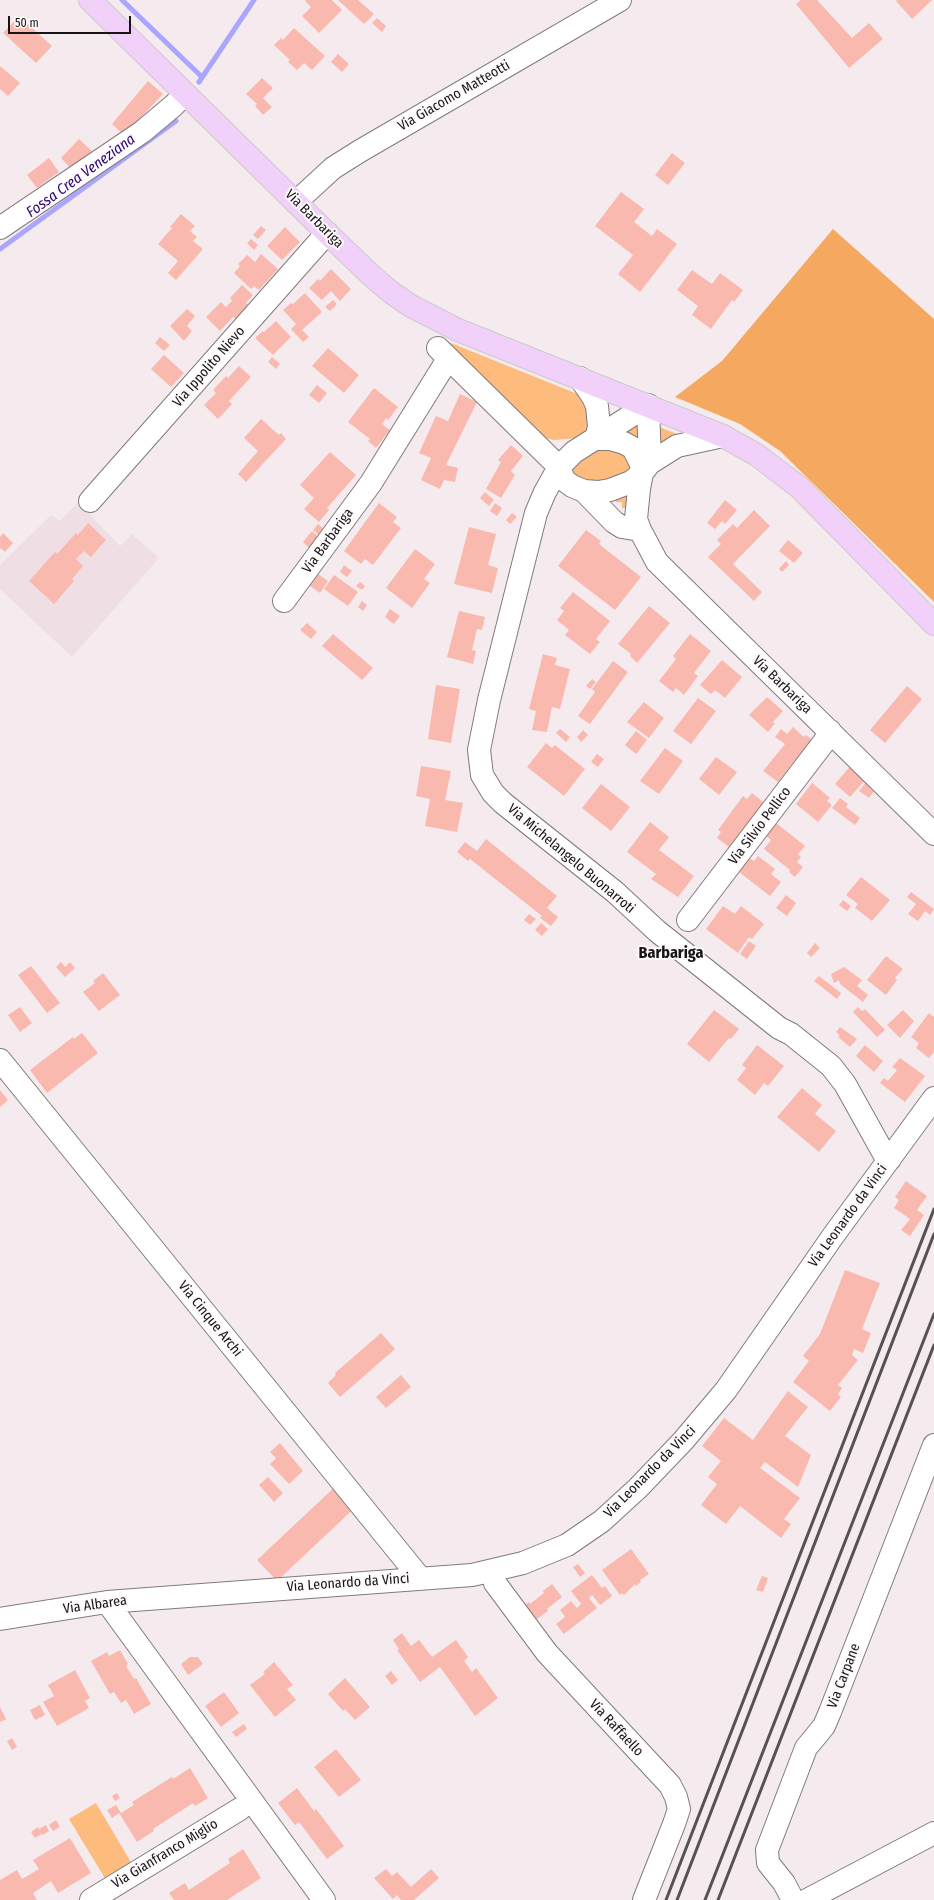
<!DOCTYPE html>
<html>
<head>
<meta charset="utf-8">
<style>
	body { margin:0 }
	#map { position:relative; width:934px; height:1900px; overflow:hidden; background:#f5ebef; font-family:"Fira Sans Condensed",sans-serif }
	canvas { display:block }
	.scale { position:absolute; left:8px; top:16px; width:123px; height:18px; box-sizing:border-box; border:2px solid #171415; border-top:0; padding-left:5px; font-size:12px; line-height:14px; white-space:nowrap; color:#171415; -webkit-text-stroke:3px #fefafc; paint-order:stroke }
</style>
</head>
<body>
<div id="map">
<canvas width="934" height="1900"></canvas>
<div class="scale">50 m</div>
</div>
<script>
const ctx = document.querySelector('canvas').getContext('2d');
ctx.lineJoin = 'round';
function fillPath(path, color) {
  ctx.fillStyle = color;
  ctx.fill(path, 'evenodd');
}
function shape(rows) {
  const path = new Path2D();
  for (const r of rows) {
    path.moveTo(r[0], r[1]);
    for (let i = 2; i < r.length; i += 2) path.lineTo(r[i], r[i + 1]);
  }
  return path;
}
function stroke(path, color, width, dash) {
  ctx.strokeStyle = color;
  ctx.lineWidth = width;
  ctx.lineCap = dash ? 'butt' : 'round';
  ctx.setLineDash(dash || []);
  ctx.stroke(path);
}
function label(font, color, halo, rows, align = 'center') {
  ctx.font = font + ' "Fira Sans Condensed",sans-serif';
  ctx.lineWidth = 4;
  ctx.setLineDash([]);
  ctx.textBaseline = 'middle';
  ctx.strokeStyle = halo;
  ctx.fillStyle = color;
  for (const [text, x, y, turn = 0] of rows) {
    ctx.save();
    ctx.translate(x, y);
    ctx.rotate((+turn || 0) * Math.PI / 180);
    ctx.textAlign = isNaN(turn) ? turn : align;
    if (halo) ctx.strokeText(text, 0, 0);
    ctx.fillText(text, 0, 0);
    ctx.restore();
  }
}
fillPath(shape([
	[78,502,120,546,132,534,159,558,72,657,0,589,0,565,51,515,60,521]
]), '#f0dee5');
fillPath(shape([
	[446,341,580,395,586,400,588,427,584,433,578,438,554,440,541,437],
	[640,422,644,452,621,433],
	[657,426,682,436,659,446],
	[598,449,620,449,631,462,630,472,616,481,589,482,572,474,571,470,574,461],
	[628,494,629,508,622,508,622,502,616,502,615,496],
	[96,1803,132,1864,106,1880,69,1819]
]), '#fdbb7e');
fillPath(shape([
	[833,229,934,319,934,602,780,451,740,424,675,397,722,361]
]), '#f4a860');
stroke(shape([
	[122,0,202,77],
	[199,82,254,0],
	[0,249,176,121]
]), '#aaa5fe', 5);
fillPath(shape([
	[306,0,332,0,342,10,319,33,302,16,311,7,305,1],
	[338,0,358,0,374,14,364,24],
	[801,0,817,0,852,38,869,23,883,39,849,68,796,4],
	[897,0,932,0,912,19,896,1],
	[19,16,52,46,36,63,3,33],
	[377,18,386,26,382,32,372,23],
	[294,28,325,56,312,70,304,63,297,70,288,62,290,60,274,45,281,38,283,40],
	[338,54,349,64,342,72,331,62],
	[0,66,20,83,8,96,0,89],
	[262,78,273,88,263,98,272,107,263,115,255,106,257,104,246,94],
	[148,81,163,94,124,135,112,124],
	[79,139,95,154,86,163,81,159,71,169,61,158],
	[672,153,685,163,668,185,655,175],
	[49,158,59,172,37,188,27,175],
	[621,192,644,209,634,222,652,236,657,229,677,244,640,292,618,274,633,255,595,226],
	[181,214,195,226,190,231,197,237,193,241,203,249,176,280,168,273,178,261,158,244,172,228,170,227],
	[261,226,266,230,258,239,253,235],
	[285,227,300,242,282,260,267,246],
	[251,239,258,245,254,250,247,243],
	[261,254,278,269,259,290,254,286,251,289,234,273,240,266,238,264,247,255,255,262],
	[331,269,351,289,340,301,331,291,322,300,309,288,318,279,320,281],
	[692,270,712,284,720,273,743,290,734,302,732,300,711,329,692,315,698,306,677,290],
	[242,285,253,295,246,303,249,305,236,319,233,317,220,331,206,317,221,302,226,307,232,301,230,298],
	[305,293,322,312,302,330,309,337,303,342,291,329,296,324,283,310,291,303,293,304],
	[333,300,337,304,330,311,325,307],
	[187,309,195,316,187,326,192,331,184,341,170,326],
	[276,321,291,337,273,355,255,338,263,331,264,332],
	[160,337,170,345,164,351,155,343],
	[328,348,359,375,344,393,312,366],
	[164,355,184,373,171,387,151,369],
	[272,357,280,364,276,369,268,362],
	[239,366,251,377,229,401,232,404,218,419,204,405,216,393,213,390,226,376,228,378],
	[317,385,327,393,319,403,309,395],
	[374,388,398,407,388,420,386,418,382,424,390,430,376,448,368,441,370,439,348,422],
	[460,394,477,402,446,465,458,468,455,482,444,480,440,489,421,480,431,458,419,453,436,416,448,421],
	[261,419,279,435,281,433,286,439,246,482,238,474,258,451,244,438],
	[511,445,523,456,511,471,515,475,501,498,486,489,501,462,498,460],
	[330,452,356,475,327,508,329,510,319,522,304,509,314,498,300,485],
	[485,492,494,500,489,506,480,498],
	[725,500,737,510,725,524,722,521,715,529,707,523],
	[379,503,397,517,393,522,401,528,373,565,365,559,361,564,344,551],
	[495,503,502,508,497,516,490,511],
	[754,510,770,526,733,564,762,592,754,601,708,557,721,544,717,540,733,524,737,528],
	[512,513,517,517,510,524,506,520],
	[88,523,106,540,91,557,84,551,76,559,83,566,72,579,74,581,54,604,29,581,55,552,57,554,76,533,78,535],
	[318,524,326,531,321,537,313,530],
	[469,527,496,534,488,565,498,568,492,593,454,584],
	[586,530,601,541,599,544,641,577,615,610,558,566],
	[312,531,321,539,311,550,303,542],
	[3,533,13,543,5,552,0,548,0,537],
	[788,540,803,553,794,563,779,551],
	[415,549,435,564,424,579,430,583,412,608,386,588],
	[786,561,789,565,782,572,779,569],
	[344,565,352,571,347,577,340,572],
	[318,574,328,581,320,593,310,586],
	[334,575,358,592,348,606,324,589],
	[360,582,365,586,362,590,356,586],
	[573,592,610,621,596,639,600,642,590,654,565,635,569,630,557,620,564,611,560,608],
	[362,601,367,605,363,611,358,607],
	[649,606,670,623,637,663,630,656,631,654,618,644],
	[390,609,400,616,394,624,385,617],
	[459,611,485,617,482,630,477,629,472,650,476,651,473,664,447,657],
	[307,623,317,632,311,639,300,630],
	[333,634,373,668,362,680,322,646],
	[690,634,711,651,694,673,698,676,684,695,676,688,673,692,659,681,676,659,673,656],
	[543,654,557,658,555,665,570,669,560,709,552,707,547,732,532,730,536,711,529,709],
	[722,660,742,677,725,698,715,690,711,694,700,685],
	[613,661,628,672,590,724,578,716,595,692,592,689],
	[592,679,596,682,590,689,586,686],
	[436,685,460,689,451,743,428,739],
	[907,686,922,699,885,743,870,730],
	[767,697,783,711,773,722,775,723,768,732,749,715],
	[698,698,716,711,691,744,673,731],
	[644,702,664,718,649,738,627,722],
	[793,727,804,737,806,735,815,742,798,762,795,760,778,782,763,771,785,744,775,737,781,729,787,734],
	[560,729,570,737,566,742,556,733],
	[583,730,588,735,581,742,577,737],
	[636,731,647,740,636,754,625,745],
	[546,743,552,748,555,745,585,769,564,796,527,767],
	[665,748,683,761,659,794,640,781],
	[597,754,604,759,598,767,591,762],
	[716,757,737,772,719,795,699,779],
	[852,764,868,777,850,797,835,784],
	[421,766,451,771,445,800,463,803,457,832,425,826,430,799,416,796],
	[866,782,872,787,870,789,874,791,869,798,859,791],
	[812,783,830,798,827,801,832,805,818,822,796,804],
	[601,784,630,807,611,831,582,808],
	[752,793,767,805,733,850,717,838,721,832,718,830,743,796,747,799],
	[840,798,848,804,846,807,860,818,855,825,832,808],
	[650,822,669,837,659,850,694,876,678,897,651,879,656,874,627,852],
	[775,822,805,846,798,854,801,857,797,862,803,867,795,877,789,872,790,870,764,849,771,840,765,835],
	[486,839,557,896,547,908,558,917,551,926,540,918,542,916,470,859,468,861,457,852,465,842,477,851],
	[758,856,775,869,771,874,781,882,770,896,739,872,749,858,754,861],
	[861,877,890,900,872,921,855,908,858,904,846,895],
	[911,892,934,909,930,915,925,911,918,921,908,914,916,904,907,897],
	[786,895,796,903,787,916,776,908],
	[843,900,851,906,847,911,839,905],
	[723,906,735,914,741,906,764,924,752,939,749,937,738,953,706,929],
	[529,914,536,919,530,925,524,920],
	[541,923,548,929,542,936,535,930],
	[749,941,756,946,747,959,740,954],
	[815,943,820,948,811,957,807,953],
	[886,956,903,969,895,978,897,980,886,995,867,980],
	[61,962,65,967,70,962,75,968,65,977,56,967],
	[31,966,60,1003,47,1013,18,975],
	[844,967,862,980,857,986,868,995,863,1002,840,984,839,980,834,983,831,974],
	[103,973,120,995,99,1011,83,992,95,983,93,981],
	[819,976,841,993,837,999,814,981],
	[20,1007,32,1023,20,1032,8,1015],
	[858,1007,862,1011,865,1009,885,1030,877,1037,853,1012],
	[714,1010,739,1029,731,1039,729,1038,709,1062,687,1044],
	[903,1010,914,1021,900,1038,887,1025],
	[929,1013,934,1017,934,1052,929,1058,916,1048,919,1043,911,1037],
	[840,1027,857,1039,850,1047,838,1037,840,1036,836,1032],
	[82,1033,98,1053,47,1093,30,1070,73,1037,74,1039],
	[757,1045,784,1066,768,1086,764,1083,755,1095,737,1080,746,1068,742,1065],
	[865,1045,883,1061,874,1072,856,1056],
	[900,1058,925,1076,905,1102,880,1083,884,1078,888,1081,897,1070,892,1067],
	[802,1088,822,1105,815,1114,836,1131,819,1152,777,1117],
	[0,1090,8,1100,0,1107],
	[906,1181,927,1196,917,1210,924,1215,910,1236,901,1230,910,1219,894,1208,899,1200,895,1197],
	[845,1270,880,1283,862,1329,871,1333,863,1353,854,1349,852,1355,858,1360,838,1385,842,1388,838,1394,841,1397,830,1411,793,1382,809,1361,803,1356,820,1334],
	[381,1333,395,1349,340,1397,328,1383,336,1375,335,1373],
	[401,1375,411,1387,386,1408,376,1397],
	[788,1391,808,1407,785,1436,811,1455,798,1487,765,1462,760,1468,800,1498,784,1519,791,1524,781,1538,740,1506,726,1524,701,1505,717,1484,708,1477,721,1461,702,1446,724,1418,753,1440],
	[280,1443,303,1471,289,1484,270,1464,276,1458,270,1452],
	[268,1477,283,1493,274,1502,259,1485],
	[340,1482,360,1503,277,1581,257,1560],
	[631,1549,649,1574,640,1580,641,1582,636,1586,635,1584,624,1595,622,1593,620,1595,602,1570],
	[578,1564,585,1573,580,1577,573,1567],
	[592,1575,602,1588,605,1586,612,1596,600,1605,592,1595,589,1598,597,1608,564,1634,556,1624,565,1617,560,1610,571,1601,577,1608,581,1604,571,1591],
	[762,1576,768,1578,763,1592,756,1590],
	[552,1584,562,1597,547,1609,548,1611,533,1622,521,1607,529,1602,530,1604,544,1593,543,1591],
	[402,1633,411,1646,419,1640,432,1657,456,1640,468,1657,464,1661,472,1672,476,1668,498,1698,475,1716,440,1667,420,1682,397,1650,399,1649,393,1640],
	[120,1650,128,1664,126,1666,134,1679,136,1678,151,1704,134,1714,126,1700,121,1703,114,1692,110,1694,91,1661,107,1652,109,1656],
	[190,1657,198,1657,203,1664,188,1675,181,1664],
	[274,1662,293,1685,287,1689,296,1700,275,1717,250,1685,265,1674,263,1672],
	[75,1670,90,1698,85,1701,89,1708,57,1726,43,1702,54,1696,48,1685],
	[391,1671,398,1680,392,1685,385,1676],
	[345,1678,370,1707,355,1720,345,1709,343,1711,328,1694],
	[224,1692,239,1713,221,1727,205,1706],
	[40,1705,45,1715,35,1720,30,1710],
	[0,1707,6,1719,0,1722],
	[244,1724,247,1729,236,1737,232,1732],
	[12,1738,17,1747,12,1750,7,1741],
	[336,1749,361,1780,339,1797,314,1767],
	[190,1768,208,1798,195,1806,193,1803,190,1805,153,1829,154,1831,137,1842,119,1813,112,1818,107,1810,116,1805,121,1813,134,1805,132,1802,172,1777,173,1779],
	[297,1788,314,1811,316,1809,344,1846,327,1859,299,1822,295,1825,278,1803],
	[117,1793,120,1798,115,1801,112,1796],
	[56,1820,60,1827,53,1831,49,1825],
	[46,1825,49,1831,43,1835,39,1829],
	[38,1827,42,1834,35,1838,31,1832],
	[70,1838,91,1873,58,1893,51,1881,33,1893,37,1900,0,1900,0,1880,17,1870,22,1879,39,1869,33,1860],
	[243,1849,261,1878,227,1900,174,1900,169,1893,185,1883,189,1890,230,1863,228,1859],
	[386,1869,392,1876,397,1872,411,1887,431,1869,439,1878,414,1900,401,1900,397,1895,393,1899,374,1878]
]), '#f9b9af');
const minor = shape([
	[296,202,333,168,360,151,620,0],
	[0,228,142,132,173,106,185,94],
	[438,348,552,460,559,467,564,480,572,486,584,491,598,492,610,490,631,482,642,473,641,464,633,448,624,443,610,439,596,439],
	[580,378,593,397,597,406,599,427,596,439],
	[648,405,574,452,559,467,545,492,536,513,489,700,479,750,482,775,493,793,503,803,615,892,657,931,779,1028,791,1034,831,1066,845,1084,884,1154,890,1159],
	[648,405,650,463],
	[723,436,677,446,650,463,642,473,639,489,636,519,640,530,657,562,934,834],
	[584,491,614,522,622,527,640,530],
	[90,501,327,233],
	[284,601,371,483,448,359],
	[688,920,824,742,830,731],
	[0,1060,420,1578],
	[492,1572,495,1583,547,1653,670,1785,676,1797,679,1809,674,1824,644,1900],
	[107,1602,324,1900],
	[0,1619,107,1602,472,1575,523,1563,567,1545,602,1521,638,1488,683,1441,726,1390,833,1236,934,1098],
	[91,1900,240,1809],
	[793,1900,784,1883,768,1863,767,1850,806,1748,824,1726,830,1712,934,1445],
	[807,1900,934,1833]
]);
const major = shape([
	[90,0,327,233,374,278,392,293,411,306,458,330,723,436,757,455,800,488,934,624]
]);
stroke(minor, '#827a7d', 24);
stroke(major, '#cccbcc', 24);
stroke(minor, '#fff', 22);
stroke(major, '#f1d0f9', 22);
stroke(shape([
	[666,1900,934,1209],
	[677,1900,934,1234],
	[705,1900,934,1314],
	[718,1900,934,1345]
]), '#565153', 3);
label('14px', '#171415', '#fefafc', [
	["Via Giacomo Matteotti",454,96,-30],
	["Via Barbariga",314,219,45],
	["Via Ippolito Nievo",209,367,-49],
	["Via Barbariga",328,541,-54],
	["Via Barbariga",782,685,44],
	["Via Silvio Pellico",760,826,-53],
	["Via Michelangelo Buonarroti",571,859,40],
	["Via Leonardo da Vinci",848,1216,-54],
	["Via Cinque Archi",210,1319,51],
	["Via Leonardo da Vinci",650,1472,-45],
	["Via Leonardo da Vinci",348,1583,-4],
	["Via Albarea",95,1605,-8],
	["Via Carpane",844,1676,-69],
	["Via Raffaello",616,1728,47],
	["Via Gianfranco Miglio",165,1854,-31]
]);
label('italic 15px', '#2a0771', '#fefafc', [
	["Fossa Crea Veneziana",81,176,-36]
]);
label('bold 16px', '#171415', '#fefafc', [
	["Barbariga",671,954]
]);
</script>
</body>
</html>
